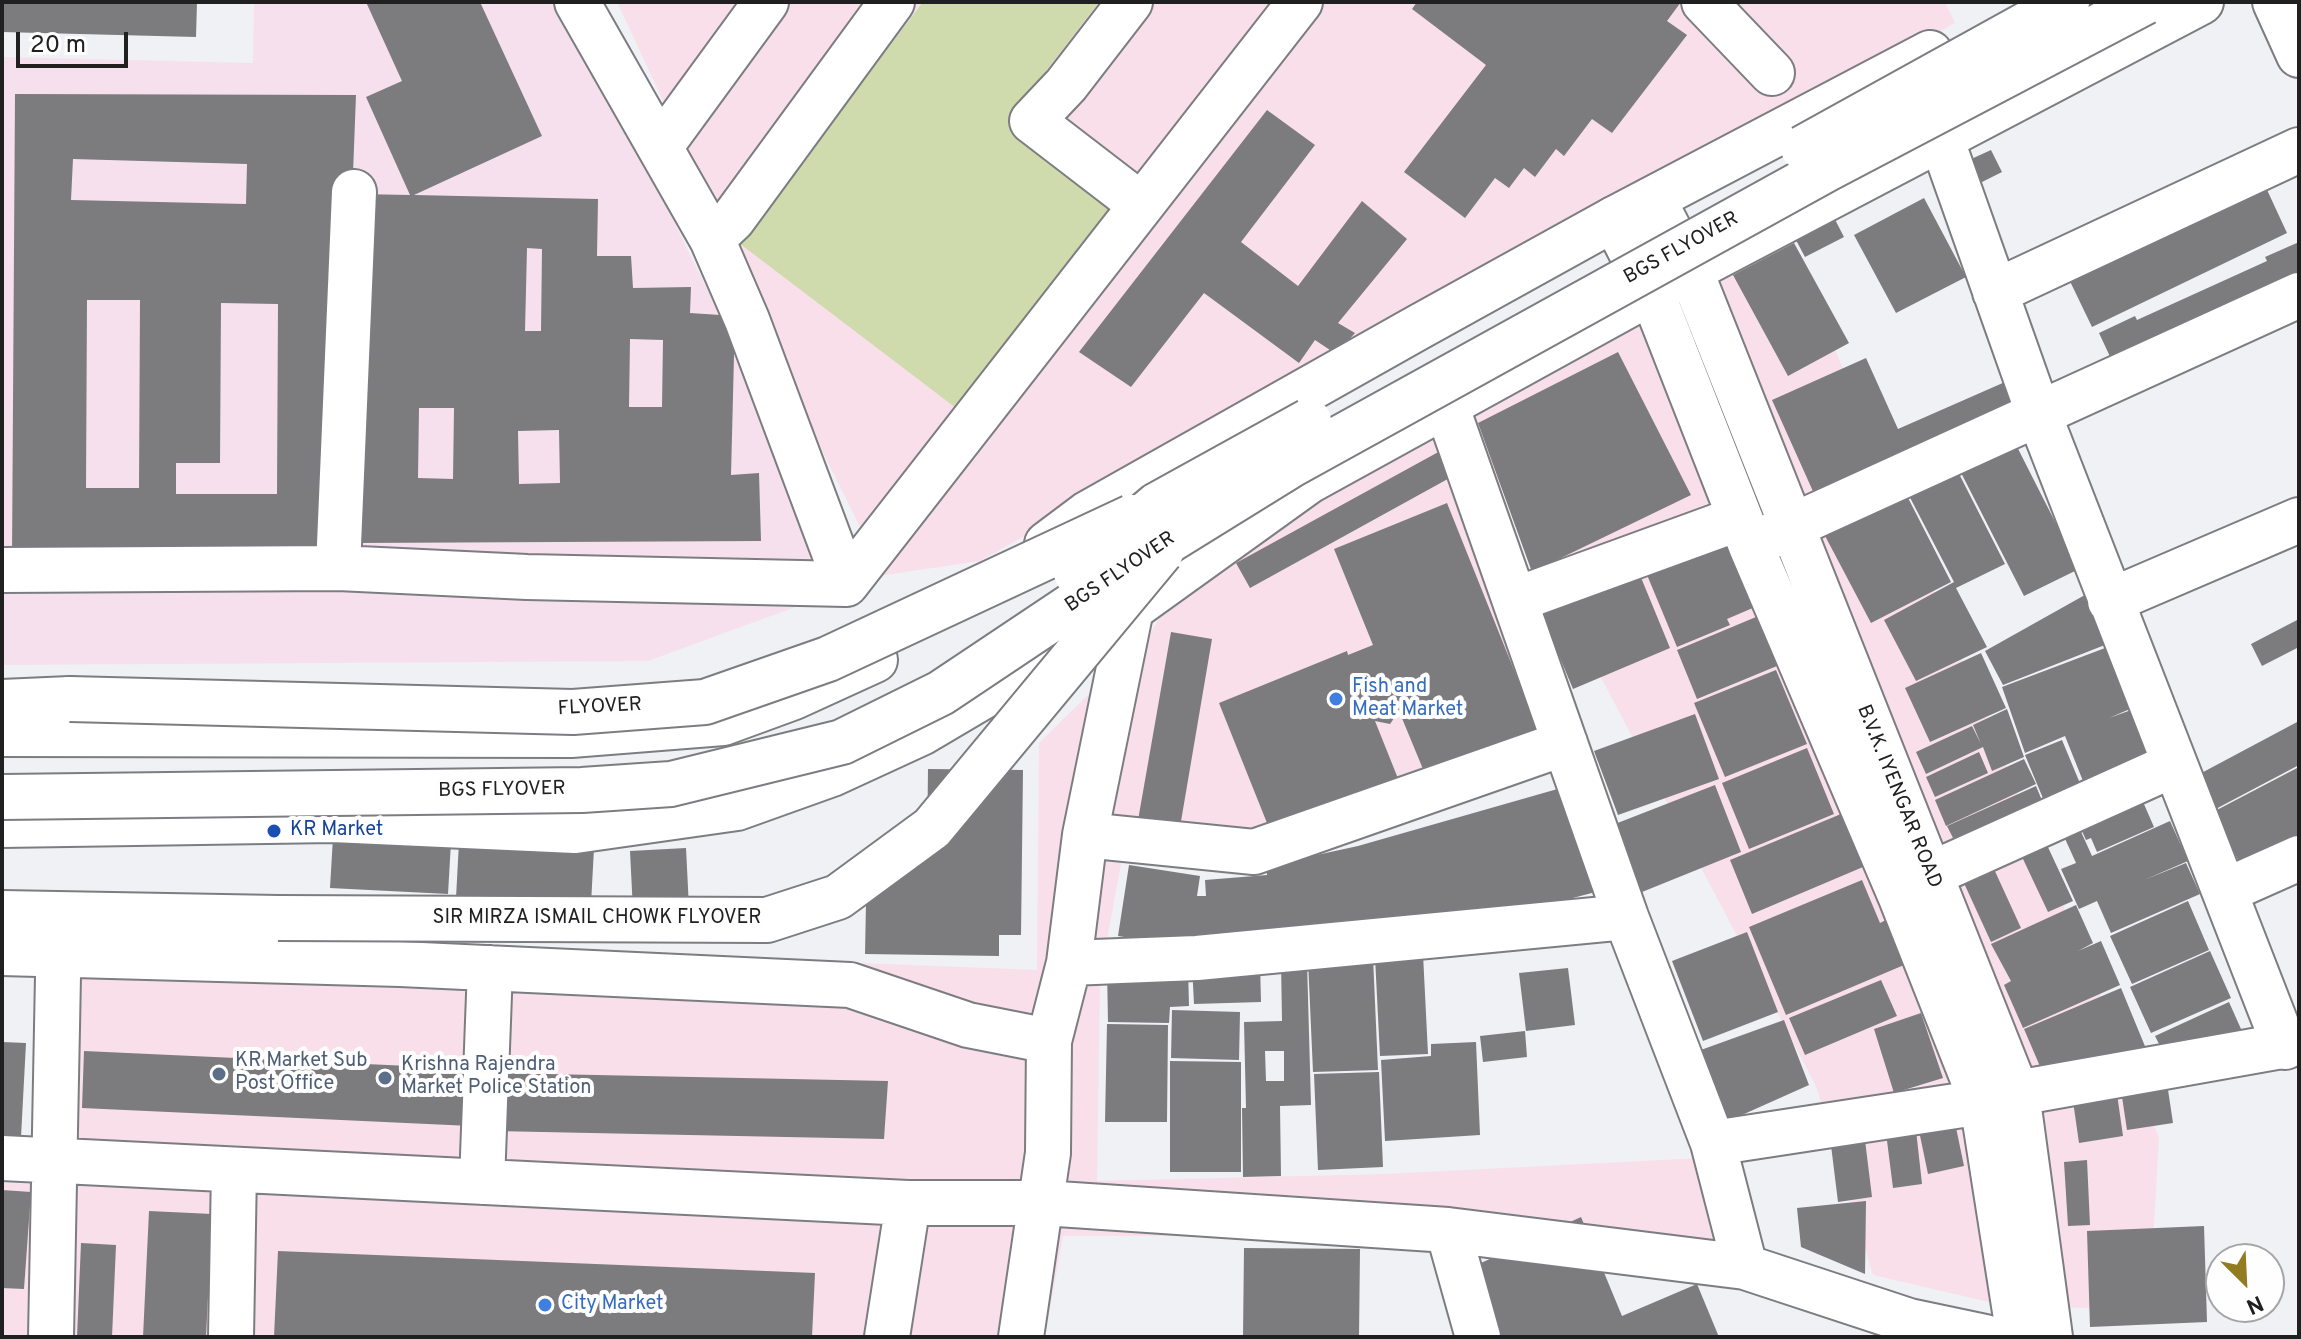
<!DOCTYPE html>
<html>
<head>
<meta charset="utf-8">
<style>
	body { margin:0 }
	#map { position:relative; width:2301px; height:1339px; overflow:hidden; background:#f0f1f4; font-family:Overpass,sans-serif }
	canvas { display:block }
	.frame { position:absolute; inset:0; border:4px solid #202021; pointer-events:none }
	.north { position:absolute; left:2205px; top:1243px; width:80px; height:80px; box-sizing:border-box; background:#fefeff; border:2px solid #a5a5a6; border-radius:50%; rotate:156deg; font-size:22px; font-weight:700; line-height:32px; text-align:center; color:#202021 }
	.north::after { content:''; display:block; margin:auto; width:28px; height:36px; background:#927b21; clip-path:polygon(50% 0,100% 100%,50% 72%,0 100%) }
	.scale { position:absolute; left:16px; top:32px; width:112px; height:36px; box-sizing:border-box; border:4px solid #202021; border-top:0; padding-left:10px; font-size:24px; line-height:28px; white-space:nowrap; color:#202021; -webkit-text-stroke:6px #fefeff; paint-order:stroke }
</style>
</head>
<body>
<div id="map">
<canvas width="2301" height="1339"></canvas>
<div class="frame"></div>
<div class="north">N</div>
<div class="scale">20 m</div>
</div>
<script>
const ctx = document.querySelector('canvas').getContext('2d');
ctx.lineJoin = 'round';
function fillPath(path, color) {
  ctx.fillStyle = color;
  ctx.fill(path, 'evenodd');
}
function shape(rows) {
  const path = new Path2D();
  for (const r of rows) {
    path.moveTo(r[0], r[1]);
    for (let i = 2; i < r.length; i += 2) path.lineTo(r[i], r[i + 1]);
  }
  return path;
}
function stroke(path, color, width, dash) {
  ctx.strokeStyle = color;
  ctx.lineWidth = width;
  ctx.lineCap = dash ? 'butt' : 'round';
  ctx.setLineDash(dash || []);
  ctx.stroke(path);
}
function label(font, color, halo, rows, align = 'center') {
  ctx.font = font + ' Overpass,sans-serif';
  ctx.lineWidth = 8;
  ctx.setLineDash([]);
  ctx.textBaseline = 'middle';
  ctx.strokeStyle = halo;
  ctx.fillStyle = color;
  for (const [text, x, y, turn = 0] of rows) {
    ctx.save();
    ctx.translate(x, y);
    ctx.rotate((+turn || 0) * Math.PI / 180);
    ctx.textAlign = isNaN(turn) ? turn : align;
    if (halo) ctx.strokeText(text, 0, 0);
    ctx.fillText(text, 0, 0);
    ctx.restore();
  }
}
fillPath(shape([
	[617,2,1945,2,1955,23,1364,345,980,561,884,575,794,394,743,272],
	[1785,228,2159,1138,2149,1310,2002,1305,1873,1275,1816,1086,1463,415],
	[1442,419,1551,764,1278,863,1123,853,1100,977,1097,1181,1385,1174,1702,1158,1731,1282,1360,1236,1063,1236,1045,1337,61,1337,72,932,1037,970,1039,743,1151,633,1171,594],
	[2,1183,39,1184,34,1337,2,1337]
]), '#f8dfe9');
fillPath(shape([
	[254,2,566,2,763,403,831,594,648,661,2,665,2,57,253,63]
]), '#f6e0ed');
fillPath(shape([
	[923,2,1099,2,1025,98,1132,180,956,408,739,243]
]), '#cfdbac');
fillPath(shape([
	[2,2,197,2,196,37,2,32],
	[366,2,480,2,542,136,414,195,598,199,597,256,631,256,633,288,691,287,690,313,735,316,731,475,759,473,761,541,354,543,358,194,410,195,366,97,402,81],
	[527,248,542,249,541,331,525,331],
	[630,339,663,340,662,407,629,407],
	[419,408,454,408,453,479,418,478],
	[559,430,560,483,519,484,518,431],
	[1417,2,1681,2,1667,21,1687,35,1612,133,1592,119,1564,156,1556,149,1535,177,1524,168,1509,188,1495,178,1465,218,1404,172,1486,65,1412,9],
	[15,94,356,95,338,564,12,557],
	[73,159,247,164,246,204,71,200],
	[87,300,140,300,139,488,86,488],
	[221,303,278,304,277,494,176,494,176,463,220,463],
	[1267,110,1315,145,1241,242,1298,286,1362,201,1407,239,1338,323,1355,333,1336,354,1315,340,1299,363,1204,293,1131,387,1079,352],
	[1991,150,2002,172,1980,183,1969,160],
	[2262,179,2287,233,2092,327,2066,273],
	[1924,198,1966,277,1896,313,1854,235],
	[1828,206,1844,237,1805,257,1789,227],
	[2299,242,2299,279,2113,363,2099,333,2135,316,2137,320,2267,261,2265,257],
	[1794,243,1849,343,1788,376,1733,275],
	[1618,352,1691,495,1532,572,1478,423],
	[1866,358,1898,429,2005,382,2019,413,1816,498,1772,400],
	[2009,431,2079,569,2024,596,1954,459],
	[1442,450,1455,475,1250,588,1236,563],
	[1953,462,2005,564,1956,588,1987,647,1916,681,1884,620,1954,582,1904,486],
	[1904,490,1951,582,1871,623,1823,532],
	[1447,503,1542,740,1430,786,1399,711,1390,724,1375,721,1399,781,1271,833,1219,703,1347,651,1348,655,1373,645,1334,549],
	[1724,535,1755,607,1727,619,1730,625,1677,647,1640,558],
	[1635,563,1670,648,1573,689,1537,603],
	[2092,591,2115,641,2003,685,1985,651],
	[1756,617,1777,666,1697,699,1677,650],
	[2299,619,2299,647,2262,666,2251,644],
	[1171,632,1212,639,1179,833,1137,826],
	[2113,645,2137,706,2109,718,2134,709,2156,763,2087,791,2065,736,2025,753,2002,687],
	[1981,653,2006,708,1930,742,1905,688],
	[1776,670,1807,744,1725,777,1694,703],
	[2007,709,2024,757,1992,771,1983,747,1926,774,1916,752,1972,726,1981,744,1973,725],
	[1695,714,1719,779,1618,815,1594,751],
	[2299,721,2299,765,2210,812,2192,778],
	[2062,740,2084,793,2047,808,2025,755],
	[1807,748,1834,814,1749,849,1722,783],
	[1979,752,1988,773,1935,797,1926,777],
	[2024,759,2036,784,1946,826,1935,800],
	[2299,767,2299,842,2244,871,2213,812],
	[928,769,1023,770,1021,935,999,935,999,956,865,954,867,852,927,853],
	[1575,784,1603,890,1471,925,1189,947,1118,936,1129,865,1200,876,1197,896,1206,896,1205,880,1267,875,1266,866,1358,846],
	[1715,785,1741,852,1642,892,1615,824],
	[2036,786,2046,810,1959,850,1947,826],
	[2136,786,2154,827,2097,852,2091,838,2086,840,2074,813],
	[1841,814,1863,867,1752,914,1730,860],
	[2073,814,2092,856,2170,821,2188,861,2144,880,2186,863,2200,894,2111,933,2097,901,2079,909,2061,869,2076,863,2057,821],
	[2040,830,2073,901,2048,912,2015,842],
	[333,837,451,842,448,894,330,888],
	[459,842,594,848,591,904,456,898],
	[686,848,689,908,633,911,630,851],
	[1988,856,2021,928,1991,942,1958,870],
	[1862,880,1880,923,1886,920,1904,965,1786,1015,1749,927],
	[2188,901,2209,950,2132,984,2110,936],
	[2076,905,2093,943,2078,951,2101,941,2120,985,2023,1028,2004,985,2011,981,1991,944],
	[1747,932,1778,1012,1703,1041,1672,961],
	[2210,951,2231,998,2151,1033,2130,987],
	[1423,954,1428,1054,1380,1056,1375,957],
	[1373,957,1378,1070,1313,1072,1308,960],
	[1281,962,1307,962,1311,1105,1280,1106,1281,1176,1243,1177,1242,1108,1246,1108,1244,1022,1282,1021],
	[1265,1051,1284,1051,1284,1081,1266,1081],
	[1260,963,1261,1002,1194,1004,1192,965],
	[1188,967,1189,1006,1170,1007,1169,1023,1108,1022,1107,969],
	[1568,968,1575,1025,1526,1031,1519,973],
	[1881,980,1897,1016,1805,1055,1789,1018],
	[2121,988,2149,1056,2048,1085,2024,1029],
	[2229,1002,2241,1029,2212,1042,2209,1036,2165,1056,2155,1036],
	[1172,1010,1240,1012,1239,1060,1171,1058],
	[1921,1013,1943,1078,1894,1093,1874,1029],
	[1784,1020,1809,1085,1724,1123,1698,1051],
	[1107,1024,1168,1025,1167,1122,1105,1122],
	[1525,1031,1527,1057,1483,1062,1480,1036],
	[2,1042,26,1043,21,1137,2,1136],
	[1476,1042,1480,1135,1385,1141,1381,1060,1431,1056,1431,1044],
	[84,1051,474,1069,471,1126,82,1108],
	[1170,1061,1241,1062,1241,1172,1170,1172],
	[1379,1072,1383,1167,1318,1170,1314,1074],
	[498,1073,888,1081,884,1139,494,1131],
	[2167,1083,2173,1123,2127,1130,2121,1090],
	[2117,1094,2123,1136,2079,1143,2073,1101],
	[1954,1118,1964,1166,1928,1174,1918,1126],
	[1915,1121,1922,1184,1893,1188,1885,1125],
	[1863,1124,1872,1197,1838,1202,1829,1129],
	[2087,1160,2090,1225,2068,1226,2064,1162],
	[2,1190,31,1192,24,1289,2,1288],
	[1866,1201,1865,1274,1801,1247,1797,1208],
	[149,1211,212,1214,206,1337,143,1337],
	[1581,1217,1622,1316,1697,1284,1719,1337,1484,1337,1457,1274],
	[2204,1226,2207,1322,2090,1327,2087,1231],
	[81,1243,116,1245,112,1337,77,1337],
	[1244,1248,1360,1249,1359,1337,1243,1337],
	[278,1251,815,1273,812,1337,274,1337]
]), '#7c7b7e');
const minor = shape([
	[577,2,712,239,747,320,846,584],
	[1130,2,1066,85,1032,121,1140,204],
	[1704,2,1772,73],
	[2275,2,2299,55],
	[1942,141,2039,415,2285,1047],
	[660,147,766,2],
	[354,192,338,568,527,577,846,584],
	[1653,199,1691,272,2017,1093,2050,1337],
	[1614,219,1652,293,1751,546,1900,895,1982,1102,2019,1337],
	[712,239,733,219,892,2],
	[1995,292,2299,150],
	[1766,538,2299,295],
	[2,570,338,568],
	[846,584,1300,2],
	[1515,600,1740,518],
	[2110,601,2299,520],
	[1085,835,1254,852,1565,743],
	[1929,875,2173,765],
	[2225,891,2299,858],
	[2,953,400,964,850,985,968,1025,1049,1041],
	[1069,963,1197,958,1626,917],
	[2017,1093,2299,1043],
	[1713,1143,1982,1102],
	[2,1158,908,1203,1043,1203,1448,1230,1745,1267,1713,1143,1626,917,1446,405],
	[482,1182,490,968],
	[1448,1230,1478,1337],
	[1745,1267,1909,1321,1985,1337],
	[51,1337,59,924],
	[231,1337,234,1170],
	[887,1337,908,1203],
	[1021,1337,1048,1153,1049,1041,1069,963,1085,835,1131,609]
]);
const major = shape([
	[1047,544,1087,514,1417,328,1614,219,1930,53],
	[2,702,70,699],
	[2,734,571,735,723,723,794,697,875,660],
	[2,825,333,820,575,831,737,808,832,774,921,733,1131,609,1309,481,1710,260,2201,2],
	[2,913,278,918]
]);
stroke(minor, '#7c7d80', 48);
stroke(major, '#7c7d80', 48);
stroke(minor, '#fff', 44);
stroke(major, '#fff', 44);
const majorBridge = shape([
	[70,699,573,712,705,702,828,659,1132,517],
	[278,918,767,920,838,897,932,828,1161,552]
]);
const highwayBridge = shape([
	[1803,148,2067,2],
	[1076,573,1157,505,1309,421],
	[2,797,582,790,671,784,842,742,941,693,1173,538,1291,465,1827,169,2145,2]
]);
stroke(majorBridge, '#7c7d80', 48, []);
stroke(highwayBridge, '#7c7d80', 48, []);
stroke(majorBridge, '#fff', 44);
stroke(highwayBridge, '#fff', 44);
for (const [x, y, r, color] of [
	[1336,699,8,"#3f7fe0"],
	[274,831,8,"#1a4fb4"],
	[219,1074,8,"#5c6f8a"],
	[385,1078,8,"#5c6f8a"],
	[545,1305,8,"#3f7fe0"]
]) {
  const dot = new Path2D();
  dot.arc(x, y, r, 0, 2 * Math.PI);
  ctx.fillStyle = color;
  ctx.fill(dot);
  stroke(dot, '#fefeff', 3);
}
label('20px', '#202021', '#fefeff', [
	["BGS FLYOVER",1682,249,-29],
	["BGS FLYOVER",1121,573,-34],
	["FLYOVER",600,708,-3],
	["BGS FLYOVER",502,791,-1],
	["B.V.K. IYENGAR ROAD",1898,797,68],
	["SIR MIRZA ISMAIL CHOWK FLYOVER",597,919]
]);
label('20px', '#366cbe', '#fefeff', [
	["Fish and",1352,688],
	["Meat Market",1352,711],
	["City Market",561,1305]
], 'left');
label('20px', '#164399', '#fefeff', [
	["KR Market",290,831]
], 'left');
label('20px', '#4e5e75', '#fefeff', [
	["KR Market Sub",235,1062],
	["Post Office",235,1085],
	["Krishna Rajendra",401,1066],
	["Market Police Station",401,1089]
], 'left');
</script>
</body>
</html>
